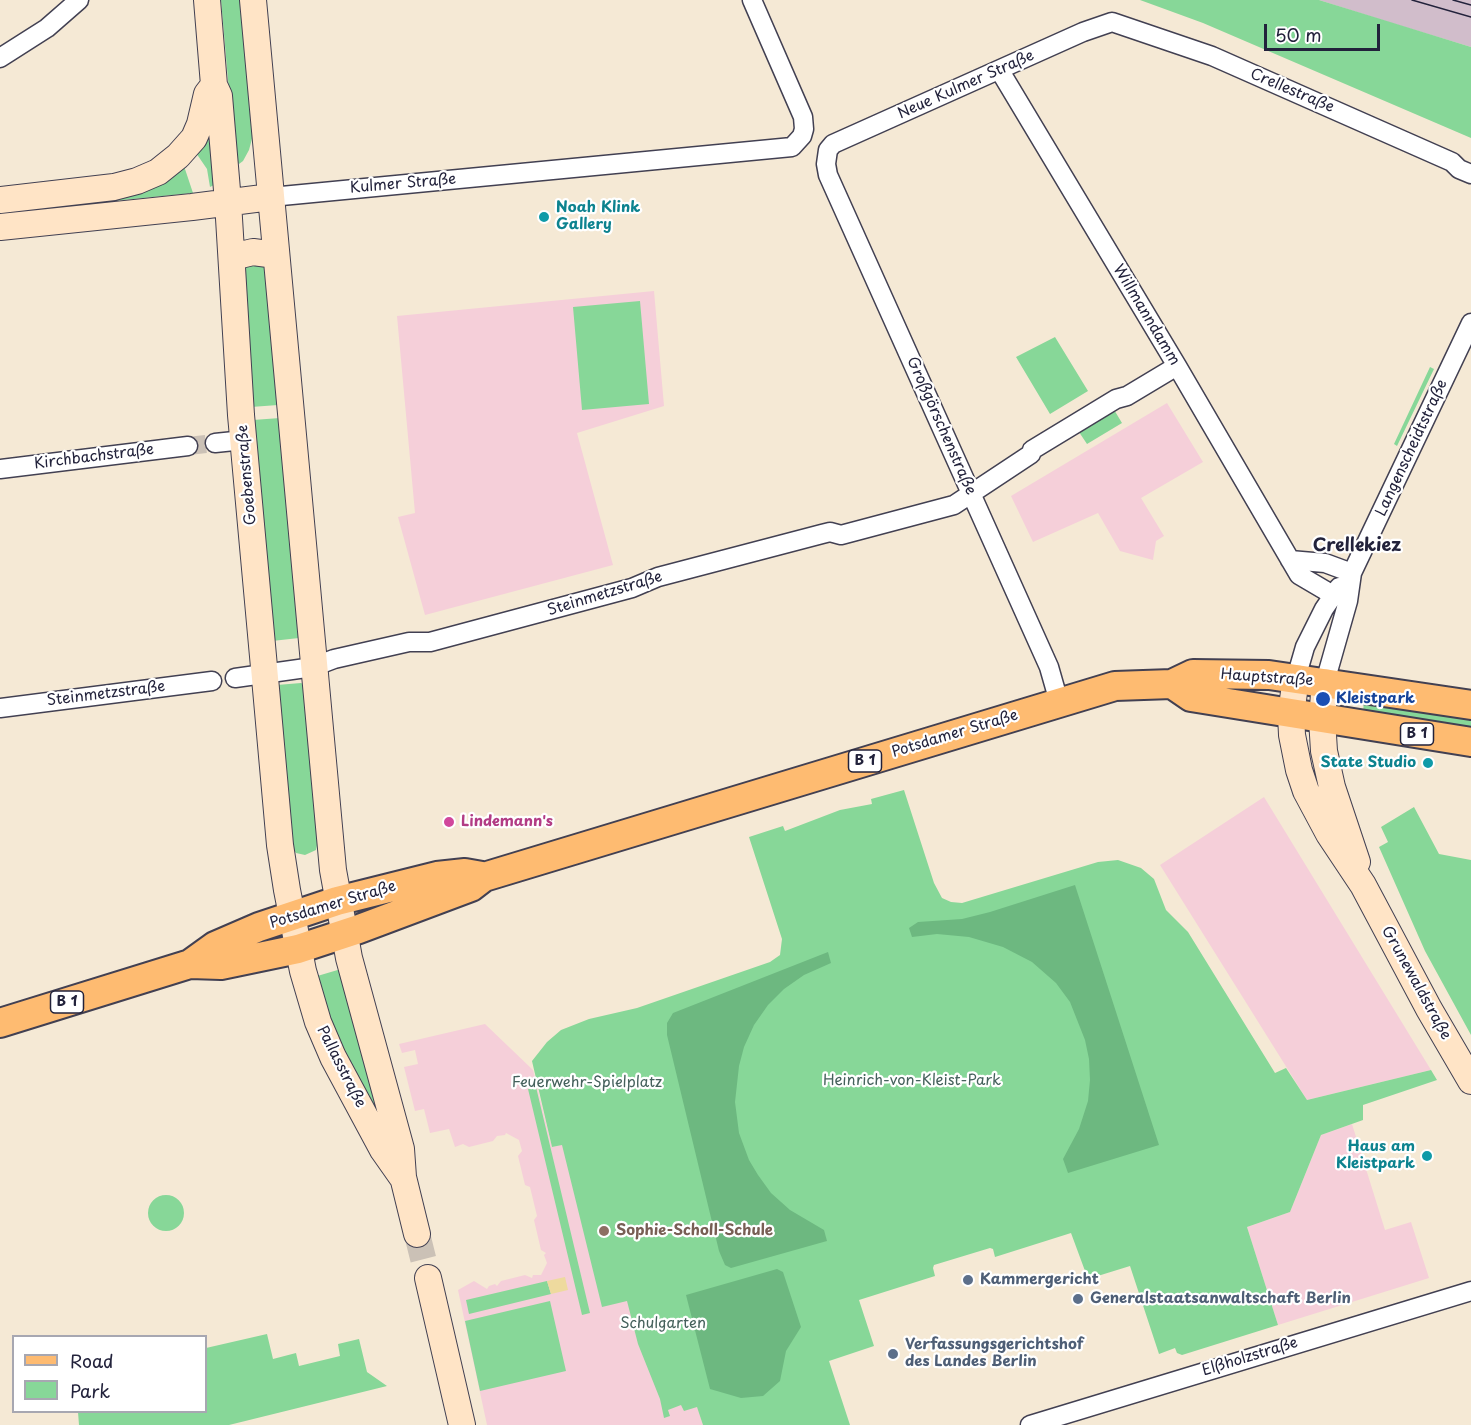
<!DOCTYPE html>
<html>
<head>
<meta charset="utf-8">
<style>
	body { margin:0 }
	#map { position:relative; width:1471px; height:1425px; overflow:hidden; background:#f5e9d5; font-family:"Playpen Sans",sans-serif }
	canvas { display:block }
	.legend { position:absolute; left:12px; top:1335px; width:195px; height:78px; box-sizing:border-box; background:#fff; border:2px solid #a7a7b1; margin:0; padding:8px 10px; list-style:none; font-size:18px; color:#22223b }
	.legend li { display:flex; align-items:center; gap:12px; height:30px }
	.legend b { width:30px; border:2px solid #a7a7b1 }
	.scale { position:absolute; left:1264px; top:24px; width:116px; height:27px; box-sizing:border-box; border:3px solid #22223b; border-top:0; padding-left:8px; font-size:18px; line-height:21px; white-space:nowrap; color:#22223b; -webkit-text-stroke:4px #fff; paint-order:stroke }
</style>
</head>
<body>
<div id="map">
<canvas width="1471" height="1425"></canvas>
<ul class="legend">
<li><b style="height:8px;background:#febb71"></b>Road</li>
<li><b style="height:16px;background:#87d798"></b>Park</li>
</ul>
<div class="scale">50 m</div>
</div>
<script>
const ctx = document.querySelector('canvas').getContext('2d');
ctx.lineJoin = 'round';
function fillPath(path, color) {
  ctx.fillStyle = color;
  ctx.fill(path, 'evenodd');
}
function shape(rows) {
  const path = new Path2D();
  for (const r of rows) {
    if (r.length === 3) {
      path.moveTo(r[0] + r[2], r[1]);
      path.arc(r[0], r[1], r[2], 0, 2 * Math.PI);
      continue;
    }
    path.moveTo(r[0], r[1]);
    for (let i = 2; i < r.length; i += 2) path.lineTo(r[i], r[i + 1]);
  }
  return path;
}
function stroke(path, color, width, dash) {
  ctx.strokeStyle = color;
  ctx.lineWidth = width;
  ctx.lineCap = dash ? 'butt' : 'round';
  ctx.setLineDash(dash || []);
  ctx.stroke(path);
}
function label(font, color, halo, rows, align = 'center') {
  ctx.font = font + ' "Playpen Sans",sans-serif';
  ctx.lineWidth = 4.5;
  ctx.setLineDash([]);
  ctx.textBaseline = 'middle';
  ctx.strokeStyle = halo;
  ctx.fillStyle = color;
  for (const [text, x, y, turn = 0] of rows) {
    ctx.save();
    ctx.translate(x, y);
    ctx.rotate((+turn || 0) * Math.PI / 180);
    ctx.textAlign = isNaN(turn) ? turn : align;
    if (halo) ctx.strokeText(text, 0, 0);
    ctx.fillText(text, 0, 0);
    ctx.restore();
  }
}
fillPath(shape([
	[654,291,664,406,577,433,613,565,425,615,398,517,415,513,397,316],
	[1167,403,1203,462,1141,498,1164,536,1156,541,1153,560,1120,551,1098,513,1033,542,1011,496],
	[1264,797,1431,1070,1307,1100,1160,865],
	[485,1024,533,1070,552,1147,646,1126,691,1386,703,1425,487,1425,458,1290,474,1281,487,1289,489,1286,495,1284,497,1286,501,1281,525,1275,532,1278,533,1275,541,1275,547,1263,544,1255,546,1253,541,1250,534,1220,537,1216,530,1187,525,1185,518,1156,522,1151,519,1140,506,1133,505,1135,497,1136,493,1141,469,1147,463,1144,455,1147,449,1129,430,1133,424,1109,415,1111,404,1067,418,1064,415,1050,402,1053,399,1044],
	[1352,1124,1385,1230,1411,1222,1429,1278,1278,1325,1247,1227,1290,1212,1321,1135]
]), '#f5cfd9');
fillPath(shape([
	[1319,0,1471,0,1471,47,1385,21]
]), '#d1bdcb');
fillPath(shape([
	[221,0,242,0,253,135,249,150,243,161,239,164,235,159],
	[1140,0,1319,0,1471,47,1471,138,1203,23],
	[210,126,214,185,210,187,207,169,194,150],
	[183,163,193,193,33,209,0,217,0,211],
	[246,261,264,262,278,405,251,407,243,268],
	[640,301,649,404,582,410,573,307],
	[1055,337,1088,391,1050,414,1016,357],
	[1430,367,1434,369,1397,446,1394,444],
	[1113,408,1122,423,1087,444,1077,429],
	[280,418,299,638,272,641,253,420],
	[301,683,303,684,318,841,316,850,305,855,296,853,292,848,277,685],
	[1364,698,1471,715,1471,732,1363,715],
	[904,790,934,883,942,898,951,902,962,903,1098,862,1118,860,1141,868,1154,879,1166,910,1188,932,1275,1073,1286,1068,1307,1100,1431,1070,1437,1080,1363,1105,1363,1120,1321,1135,1290,1212,1247,1227,1278,1325,1182,1355,1177,1353,1175,1348,1159,1354,1130,1266,1088,1279,1071,1233,995,1257,993,1249,990,1248,934,1265,933,1268,935,1276,859,1300,874,1346,829,1361,850,1425,703,1425,697,1407,684,1411,681,1405,668,1410,670,1416,664,1418,660,1399,638,1344,627,1301,602,1307,562,1145,552,1147,532,1061,547,1042,561,1030,589,1019,637,1008,770,962,780,955,782,939,749,837,783,826,785,831,840,810,872,804,871,799],
	[1414,807,1439,854,1471,860,1471,1035,1425,951,1379,847,1388,842,1381,827],
	[341,969,386,1129,343,1051,314,977],
	[536,1087,590,1313,582,1315,528,1089],
	[166,1213,18],
	[547,1281,551,1294,469,1314,466,1300],
	[550,1301,566,1371,480,1391,465,1321],
	[267,1334,273,1359,296,1353,299,1366,340,1356,338,1344,359,1339,367,1372,387,1386,229,1425,79,1425,78,1412,206,1412,206,1348]
]), '#87d798');
fillPath(shape([
	[1075,885,1159,1145,1068,1173,1063,1159,1079,1129,1088,1101,1090,1080,1089,1059,1085,1040,1070,1002,1056,983,1032,962,1003,947,969,937,937,934,912,937,909,928,918,922,962,919,990,912],
	[828,952,831,963,804,975,784,989,768,1005,754,1025,744,1047,739,1066,735,1102,739,1133,749,1160,758,1175,771,1193,790,1210,824,1230,827,1241,731,1268,725,1265,719,1251,667,1035,667,1023,673,1013],
	[777,1269,783,1272,801,1327,786,1351,780,1381,763,1396,741,1398,710,1389,686,1295]
]), '#6db880');
fillPath(shape([
	[565,1277,568,1290,551,1294,547,1281]
]), '#eeda9e');
stroke(shape([
	[188,446,215,443]
]), '#cbc1b6', 18, [18, 9]);
stroke(shape([
	[417,1234,428,1278]
]), '#cbc1b6', 26, [26, 13]);
const street = shape([
	[0,58,47,28,79,0],
	[1000,71,1177,366,1299,575,1333,595,1349,589],
	[271,197,792,147,802,136,804,129,803,117,752,0],
	[215,443,244,440],
	[0,469,188,446],
	[1290,560,1325,563,1352,573],
	[235,678,313,667,334,659,409,642,430,642,632,588,658,577,822,534,830,532,841,535,954,505,1031,454,1032,450,1116,399,1127,396,1177,366],
	[1296,678,1305,647,1324,609,1339,587],
	[1325,682,1348,601,1352,573,1471,323],
	[1059,702,1049,667,828,175,826,164,828,150,833,144,1083,32,1112,22,1212,56,1452,162,1459,169,1471,174],
	[0,708,212,681],
	[1030,1425,1471,1291]
]);
const secondary = shape([
	[207,0,214,85,219,96,228,202,241,415,266,689,280,845,287,890,303,971,318,1022,333,1057,383,1150,402,1177],
	[253,0,333,870,349,958,401,1149,403,1177,417,1234],
	[0,200,114,187,137,181,158,172,178,156,194,138,200,124,207,94,214,85],
	[0,227,192,207,271,197],
	[232,257,253,252,276,255],
	[1296,678,1291,714,1292,735,1299,770,1306,791,1329,834,1363,885,1429,1009,1471,1081],
	[1325,682,1322,719,1324,751,1332,787,1357,862],
	[428,1278,462,1425]
]);
const primary = shape([
	[1172,684,1193,674,1269,675,1471,705],
	[190,964,215,946,259,927,337,901,437,876,465,873,482,876],
	[0,1023,190,964,221,965,298,949,359,929,471,887,484,877,1115,686,1172,684,1191,697,1471,742]
]);
stroke(street, '#424052', 21);
stroke(secondary, '#424052', 28);
stroke(primary, '#424052', 32);
stroke(street, '#fff', 18);
stroke(secondary, '#ffe4c6', 26);
stroke(primary, '#febb71', 28);
stroke(shape([
	[1412,0,1471,17],
	[1453,0,1471,5]
]), '#22223b', 1.5);
for (const [x, y, r, color] of [
	[544,217,6,"#0f9aa8"],
	[1323,699,8,"#1a4fb4"],
	[1428,763,6,"#0f9aa8"],
	[449,822,6,"#d1479c"],
	[1427,1156,6,"#0f9aa8"],
	[604,1231,6,"#8d6e63"],
	[968,1280,6,"#5c6f8a"],
	[1078,1299,6,"#5c6f8a"],
	[893,1354,6,"#5c6f8a"]
]) {
  const dot = new Path2D();
  dot.arc(x, y, r, 0, 2 * Math.PI);
  ctx.fillStyle = color;
  ctx.fill(dot);
  stroke(dot, '#fff', 2);
}
for (const [x, y, w] of [
	[1417,734,33],
	[865,761,33],
	[67,1002,33]
]) {
  const box = new Path2D();
  box.roundRect(x - w / 2, y - 11, w, 22, 4.5);
  ctx.fillStyle = '#fff';
  ctx.fill(box);
  stroke(box, '#22223b', 1.5);
}
label('bold 14px', '#22223b', null, [
	["B 1",1417,734],
	["B 1",865,761],
	["B 1",67,1002]
]);
label('15px', '#22223b', '#fff', [
	["Neue Kulmer Straße",966,85,-24],
	["Crellestraße",1292,91,23],
	["Kulmer Straße",403,184,-5],
	["Willmanndamm",1146,315,59],
	["Großgörschenstraße",941,426,66],
	["Langenscheidtstraße",1412,448,-65],
	["Kirchbachstraße",94,457,-7],
	["Goebenstraße",247,475,-95],
	["Steinmetzstraße",605,594,-17],
	["Hauptstraße",1267,678,4],
	["Steinmetzstraße",106,694,-7],
	["Potsdamer Straße",955,734,-17],
	["Potsdamer Straße",333,905,-17],
	["Grunewaldstraße",1416,983,61],
	["Pallasstraße",341,1067,63],
	["Elßholzstraße",1250,1357,-17]
]);
label('bold 15px', '#0d838f', '#fff', [
	["Noah Klink",556,208,"left"],
	["Gallery",556,225,"left"],
	["State Studio",1416,763],
	["Haus am",1415,1147],
	["Kleistpark",1415,1164]
], 'right');
label('bold 15px', '#164399', '#fff', [
	["Kleistpark",1336,699]
], 'left');
label('bold 15px', '#b23c85', '#fff', [
	["Lindemann's",461,822]
], 'left');
label('15px', '#45615c', '#fff', [
	["Heinrich-von-Kleist-Park",912,1081],
	["Feuerwehr-Spielplatz",587,1083],
	["Schulgarten",663,1324]
]);
label('bold 15px', '#785e54', '#fff', [
	["Sophie-Scholl-Schule",616,1231]
], 'left');
label('bold 15px', '#4e5e75', '#fff', [
	["Kammergericht",980,1280],
	["Generalstaatsanwaltschaft Berlin",1090,1299],
	["Verfassungsgerichtshof",905,1345],
	["des Landes Berlin",905,1362]
], 'left');
label('bold 18px', '#22223b', '#fff', [
	["Crellekiez",1357,546]
]);
</script>
</body>
</html>
